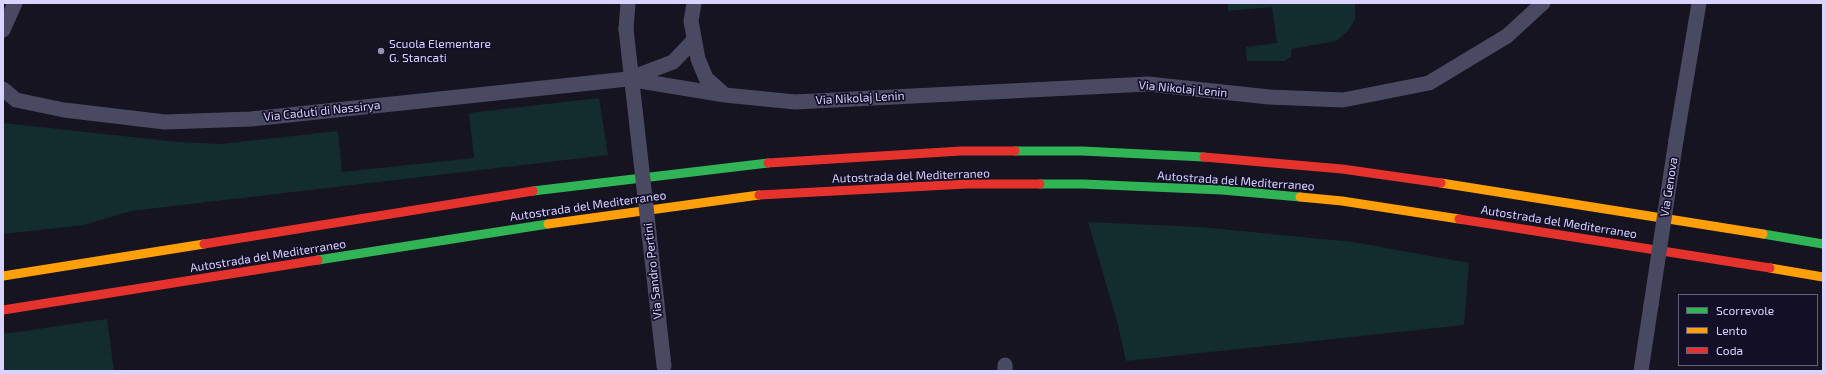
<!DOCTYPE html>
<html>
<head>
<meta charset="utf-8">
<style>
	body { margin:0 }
	#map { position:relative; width:1826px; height:374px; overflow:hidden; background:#161421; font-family:"Exo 2",sans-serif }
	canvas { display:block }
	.frame { position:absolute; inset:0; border:4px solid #d9d4ff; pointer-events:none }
	.legend { position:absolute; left:1678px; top:294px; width:140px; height:72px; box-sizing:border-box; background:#130f26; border:1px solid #625e7d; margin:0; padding:5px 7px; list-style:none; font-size:12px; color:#d9d4ff }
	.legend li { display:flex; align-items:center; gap:8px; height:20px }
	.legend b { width:20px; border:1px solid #625e7d }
</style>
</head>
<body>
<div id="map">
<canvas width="1826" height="374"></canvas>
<div class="frame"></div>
<ul class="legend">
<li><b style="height:5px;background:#30b455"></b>Scorrevole</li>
<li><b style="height:5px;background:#ff9f0a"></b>Lento</li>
<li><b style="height:5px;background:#e5322d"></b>Coda</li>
</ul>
</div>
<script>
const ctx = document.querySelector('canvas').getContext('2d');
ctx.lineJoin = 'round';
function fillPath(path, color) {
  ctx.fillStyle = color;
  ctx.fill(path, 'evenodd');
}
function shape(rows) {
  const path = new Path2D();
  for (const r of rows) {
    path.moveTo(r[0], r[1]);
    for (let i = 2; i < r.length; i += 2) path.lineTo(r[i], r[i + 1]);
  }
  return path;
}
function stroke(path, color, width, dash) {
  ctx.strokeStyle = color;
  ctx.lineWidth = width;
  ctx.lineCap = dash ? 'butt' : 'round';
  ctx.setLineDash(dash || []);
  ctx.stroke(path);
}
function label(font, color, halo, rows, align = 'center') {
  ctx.font = font + ' "Exo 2",sans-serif';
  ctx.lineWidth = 3.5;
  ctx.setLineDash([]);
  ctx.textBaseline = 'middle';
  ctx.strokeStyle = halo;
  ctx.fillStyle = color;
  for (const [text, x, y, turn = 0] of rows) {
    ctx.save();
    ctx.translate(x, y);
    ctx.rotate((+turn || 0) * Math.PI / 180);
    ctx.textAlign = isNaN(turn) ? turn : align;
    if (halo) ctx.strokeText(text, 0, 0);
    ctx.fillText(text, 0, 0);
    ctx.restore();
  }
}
fillPath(shape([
	[1228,3,1355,3,1355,19,1348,31,1336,41,1291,49,1291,57,1284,61,1247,61,1246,47,1277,43,1272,7,1228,11],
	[599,98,608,155,131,211,84,225,3,234,3,123,178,142,221,144,338,131,342,172,474,158,469,113],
	[1088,222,1200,227,1353,242,1469,263,1464,325,1126,361,1117,321],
	[107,319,114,371,3,371,3,334]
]), '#132c2d');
stroke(shape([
	[694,3,691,21,698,59,706,78,725,95],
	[626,29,628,3],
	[3,30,15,3],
	[628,79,725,95,795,102,1148,84,1269,97,1343,100,1429,83,1507,36,1543,3],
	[3,89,16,100,64,110,165,122,251,119,628,79,673,62,694,40],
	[1676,140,1699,3],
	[1005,365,1005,371],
	[1641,371,1651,305]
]), '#4a4962', 15);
stroke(shape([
	[1015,151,1082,151,1204,157],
	[1040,184,1083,184,1222,190,1300,197],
	[533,191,768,163],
	[1763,234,1823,244],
	[318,260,548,224]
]), '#30b455', 9);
stroke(shape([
	[1441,183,1763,234],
	[1300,197,1342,201,1459,219],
	[548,224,759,195],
	[1770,268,1823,277],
	[3,276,204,244]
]), '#ff9f0a', 9);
stroke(shape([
	[1204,157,1342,169,1441,183],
	[768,163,961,151,1015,151],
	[759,195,967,184,1040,184],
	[1459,219,1770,268],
	[204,244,533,191],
	[3,310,318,260]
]), '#e5322d', 9);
stroke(shape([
	[626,29,664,366],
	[1651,305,1676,140]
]), '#4a4962', 15);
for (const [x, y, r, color] of [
	[381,51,4,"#9591b1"]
]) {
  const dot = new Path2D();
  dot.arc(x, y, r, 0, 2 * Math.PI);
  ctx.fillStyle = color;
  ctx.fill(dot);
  stroke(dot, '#130f26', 1.5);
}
label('12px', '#d9d4ff', '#130f26', [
	["Scuola Elementare",389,44],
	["G. Stancati",389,58]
], 'left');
label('12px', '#d9d4ff', '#130f26', [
	["Via Nikolaj Lenin",1183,89,5],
	["Via Nikolaj Lenin",860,98,-3],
	["Via Caduti di Nassirya",322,111,-6],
	["Autostrada del Mediterraneo",911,176,-2],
	["Autostrada del Mediterraneo",1236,181,4],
	["Via Genova",1669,187,-81],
	["Autostrada del Mediterraneo",588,206,-8],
	["Autostrada del Mediterraneo",1559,222,9],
	["Autostrada del Mediterraneo",268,256,-9],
	["Via Sandro Pertini",653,271,-96]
]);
</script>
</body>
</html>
